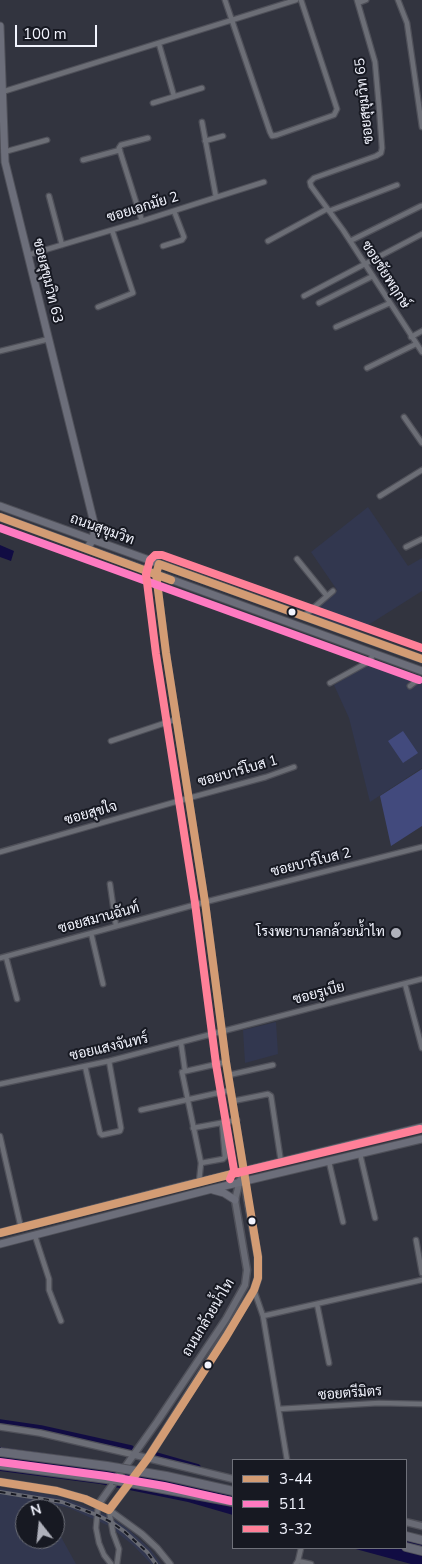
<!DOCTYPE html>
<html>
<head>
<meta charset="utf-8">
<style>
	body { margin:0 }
	#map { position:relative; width:422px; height:1564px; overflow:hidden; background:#32343f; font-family:"Nunito Sans",sans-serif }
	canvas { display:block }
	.legend { position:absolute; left:232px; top:1459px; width:175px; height:90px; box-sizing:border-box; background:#171922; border:1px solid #6f717a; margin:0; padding:6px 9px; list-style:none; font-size:15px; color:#f2f4fe }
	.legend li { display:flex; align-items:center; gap:10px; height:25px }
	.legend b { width:25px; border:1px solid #6f717a }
	.north { position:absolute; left:15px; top:1499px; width:50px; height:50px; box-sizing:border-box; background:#171922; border:1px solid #6f717a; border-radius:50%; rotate:344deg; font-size:14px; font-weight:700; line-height:20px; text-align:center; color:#f2f4fe }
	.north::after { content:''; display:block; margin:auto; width:18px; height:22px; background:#afb1bb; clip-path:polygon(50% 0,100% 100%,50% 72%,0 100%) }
	.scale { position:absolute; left:15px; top:25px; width:82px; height:22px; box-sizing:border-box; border:2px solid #f2f4fe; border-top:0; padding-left:6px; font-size:15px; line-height:18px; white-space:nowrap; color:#f2f4fe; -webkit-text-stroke:4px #171922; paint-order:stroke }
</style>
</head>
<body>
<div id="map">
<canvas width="422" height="1564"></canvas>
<ul class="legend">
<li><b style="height:6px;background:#d39c74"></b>3-44</li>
<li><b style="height:6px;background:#fe7ac1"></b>511</li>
<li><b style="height:6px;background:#ff8098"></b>3-32</li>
</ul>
<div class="north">N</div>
<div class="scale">100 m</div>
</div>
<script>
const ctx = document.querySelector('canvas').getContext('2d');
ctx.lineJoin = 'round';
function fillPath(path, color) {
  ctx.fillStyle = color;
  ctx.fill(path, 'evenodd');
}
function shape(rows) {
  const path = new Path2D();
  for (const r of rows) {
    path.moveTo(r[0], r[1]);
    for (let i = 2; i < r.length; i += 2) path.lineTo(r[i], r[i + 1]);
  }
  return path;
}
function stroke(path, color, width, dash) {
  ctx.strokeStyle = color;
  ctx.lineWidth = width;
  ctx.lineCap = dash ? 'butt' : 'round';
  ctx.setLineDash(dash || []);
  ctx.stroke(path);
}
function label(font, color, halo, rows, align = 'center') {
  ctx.font = font + ' "Nunito Sans",Sarabun,sans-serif';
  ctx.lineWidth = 4;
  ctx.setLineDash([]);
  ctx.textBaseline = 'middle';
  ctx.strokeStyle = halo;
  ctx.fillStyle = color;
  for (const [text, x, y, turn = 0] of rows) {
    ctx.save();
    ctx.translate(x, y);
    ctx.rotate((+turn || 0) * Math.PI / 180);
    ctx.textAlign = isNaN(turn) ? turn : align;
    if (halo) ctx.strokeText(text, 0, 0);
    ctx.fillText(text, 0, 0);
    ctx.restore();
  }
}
fillPath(shape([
	[368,507,408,566,422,558,422,591,354,634,311,614,337,590,311,552],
	[368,664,422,683,422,768,370,802,349,718,334,685],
	[276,1022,278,1054,245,1063,243,1030],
	[0,1488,34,1492,63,1498,98,1511,113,1519,128,1529,150,1549,161,1564,151,1564,134,1546,109,1526,69,1508,43,1502,46,1509,25,1509,25,1539,55,1539,55,1526,76,1564,0,1564]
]), '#32374f');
fillPath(shape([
	[403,731,418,753,403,763,388,741],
	[422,769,422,826,391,846,380,796]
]), '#424a7d');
fillPath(shape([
	[0,545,14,551,11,561,0,557],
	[0,1447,124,1464,233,1490,233,1515,188,1502,100,1484,0,1471],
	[406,1533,422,1537,422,1564,411,1564,352,1548,406,1548]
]), '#110c43');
stroke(shape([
	[0,1422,41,1428,131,1448],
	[156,1455,198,1467,198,1469]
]), '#110c43', 5.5);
const minor = shape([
	[225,0,270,132,272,136,277,135,334,115,337,109,301,0],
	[357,0,375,62,379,107,382,148,381,153,376,156,314,178,310,182,311,186,343,230,422,352],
	[398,0,407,23,422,127],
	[358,3,366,0],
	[159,44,174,96],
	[2,92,296,0],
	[153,103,202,88],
	[202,122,216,197],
	[205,141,223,136],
	[4,152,47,140],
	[83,160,120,150],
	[49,196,62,245],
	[329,211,397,185],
	[142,221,119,148,121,145,148,138],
	[268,241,327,209],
	[350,241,421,206],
	[163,246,182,240,184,237,174,211],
	[28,255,142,221,264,182],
	[304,296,422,234],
	[319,303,373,276],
	[98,307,133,293,112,230],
	[336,327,390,303],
	[411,337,422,331],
	[0,351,49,339],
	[367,368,416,344],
	[404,417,422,443],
	[380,496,422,470],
	[406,547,422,539],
	[297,559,327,596],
	[304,616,333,591],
	[330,683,370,661,373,654],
	[410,686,419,679],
	[111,741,177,719],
	[0,852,189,798,266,777,294,767],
	[110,884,116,926],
	[91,933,103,984],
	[6,957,17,999],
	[0,958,205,902,422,847],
	[405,984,422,1048],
	[181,1043,185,1071],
	[85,1066,100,1133,102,1135,120,1131,121,1128,109,1061],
	[229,1075,273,1065],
	[0,1084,109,1061,422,979],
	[233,1101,268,1094,271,1096,281,1162],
	[141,1110,231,1090],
	[193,1128,237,1120],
	[0,1136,21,1228],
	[360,1154,375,1218],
	[329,1162,343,1222],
	[201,1163,223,1159,225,1157,222,1123],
	[199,1182,201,1163,182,1072,226,1062],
	[35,1236,49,1279,49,1290,61,1321],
	[416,1240,422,1273],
	[254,1290,263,1316,287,1460],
	[317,1304,329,1363],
	[263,1316,422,1280],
	[279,1409,379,1403,422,1404],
	[98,1505,96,1528,99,1543,104,1555,111,1564],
	[109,1510,113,1533,119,1549,117,1564],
	[298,1561,311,1564],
	[296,1564,298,1561,301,1548]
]);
const tertiary = shape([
	[156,574,167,659,205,902,226,1062,244,1171],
	[0,1427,40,1433,135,1455],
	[109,1510,142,1534,157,1548,170,1564]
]);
const secondary = shape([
	[135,1455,233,1479],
	[0,1482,57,1491,85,1499,109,1510,148,1458,254,1290,258,1278,258,1257,247,1197,244,1171],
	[98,1505,157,1422,226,1319,245,1285,247,1270,235,1200,240,1180],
	[406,1522,422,1526]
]);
const primary = shape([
	[0,26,5,162,95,527,93,539,87,549],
	[0,506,422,659],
	[0,517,422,671],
	[213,1190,224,1193,235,1200],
	[0,1233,178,1187,422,1127],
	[0,1244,212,1189,422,1139]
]);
const motorway = shape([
	[0,1465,114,1480],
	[136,1484,233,1502],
	[406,1536,422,1540],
	[406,1547,422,1551]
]);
stroke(minor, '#4f5059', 7);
stroke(tertiary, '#4f5059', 8);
stroke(secondary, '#4f5059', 9);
stroke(primary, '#4f5059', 9);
stroke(motorway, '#4f5059', 10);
stroke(minor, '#6c6e76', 4.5);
stroke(tertiary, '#6c6e76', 5.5);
stroke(secondary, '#686a74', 6);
stroke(primary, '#6c6e7a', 7);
stroke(motorway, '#686a76', 8);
const rail = shape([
	[0,1492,62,1502,97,1515,111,1522,125,1532,147,1552,156,1564]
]);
stroke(rail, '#696b74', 4);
stroke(rail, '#171922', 2, [5.5]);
const motorwayBridge = shape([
	[0,1452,107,1466,166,1476,233,1491],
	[114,1480,136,1484]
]);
stroke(motorwayBridge, '#4f5059', 10, []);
stroke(motorwayBridge, '#686a76', 8);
stroke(shape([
	[0,517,171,580],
	[0,1233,244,1171],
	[0,1482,57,1491,85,1499,109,1510,148,1458,226,1337,254,1290,258,1278,258,1257,226,1062,205,902,166,653,156,574,159,564,422,659]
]), '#d39c74', 8);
stroke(shape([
	[0,528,419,680],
	[0,1462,106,1476,164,1486,231,1501]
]), '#fe7ac1', 8);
stroke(shape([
	[237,1173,420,1129],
	[230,1179,234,1170,216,1064,195,903,156,654,146,574,150,560,155,555,162,555,422,648]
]), '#ff8098', 8);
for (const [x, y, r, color] of [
	[292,612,4.5,"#f2f4fe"],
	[396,933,6,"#afb1bb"],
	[252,1221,4.5,"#f2f4fe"],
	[208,1365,4.5,"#f2f4fe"]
]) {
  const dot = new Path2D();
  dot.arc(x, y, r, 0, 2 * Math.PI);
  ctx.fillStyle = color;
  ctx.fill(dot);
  stroke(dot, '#171922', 2);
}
label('14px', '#f2f4fe', '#171922', [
	["ซอยสุขุมวิท 65",365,101,-96],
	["ซอยเอกมัย 2",143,208,-17],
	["ซอยชัยพฤกษ์",385,275,57],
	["ซอยสุขุมวิท 63",47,281,76],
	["ถนนสุขุมวิท",102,530,20],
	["ซอยบาร์โบส 1",238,772,-16],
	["ซอยสุขใจ",91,814,-16],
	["ซอยบาร์โบส 2",311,863,-14],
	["ซอยสมานฉันท์",99,919,-15],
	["ซอยรูเบีย",319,994,-15],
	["ซอยแสงจันทร์",109,1048,-13],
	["ถนนกล้วยน้ำไท",209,1318,-59],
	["ซอยตรีมิตร",350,1394,-4]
]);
label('14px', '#f2f4fe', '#171922', [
	["โรงพยาบาลกล้วยน้ำไท",385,933]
], 'right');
</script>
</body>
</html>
